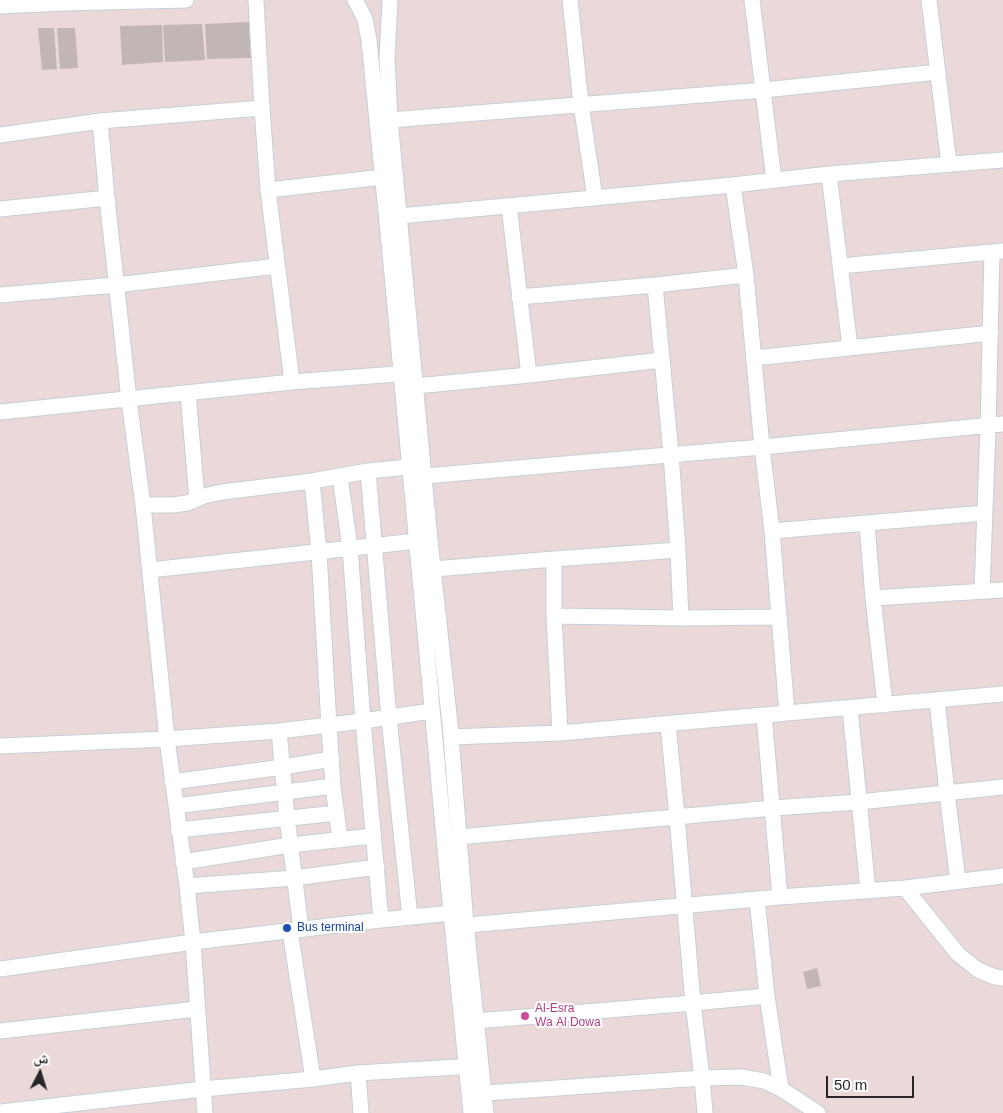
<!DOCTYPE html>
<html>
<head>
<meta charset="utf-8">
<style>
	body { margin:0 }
	#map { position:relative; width:1003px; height:1113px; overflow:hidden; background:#ead9d8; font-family:Arial,"Noto Naskh Arabic",sans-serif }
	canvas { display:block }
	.north { position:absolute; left:15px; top:1048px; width:50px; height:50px; -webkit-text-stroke:4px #fff; paint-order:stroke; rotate:5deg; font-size:14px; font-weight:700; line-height:20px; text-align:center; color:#272727 }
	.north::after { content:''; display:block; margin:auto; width:18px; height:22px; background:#272727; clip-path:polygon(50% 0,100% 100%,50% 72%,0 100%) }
	.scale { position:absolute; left:826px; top:1076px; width:88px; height:22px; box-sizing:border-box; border:2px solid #272727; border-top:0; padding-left:6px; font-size:15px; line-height:18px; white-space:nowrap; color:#272727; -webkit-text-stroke:4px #fff; paint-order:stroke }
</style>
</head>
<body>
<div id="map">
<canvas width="1003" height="1113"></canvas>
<div class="north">ش</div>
<div class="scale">50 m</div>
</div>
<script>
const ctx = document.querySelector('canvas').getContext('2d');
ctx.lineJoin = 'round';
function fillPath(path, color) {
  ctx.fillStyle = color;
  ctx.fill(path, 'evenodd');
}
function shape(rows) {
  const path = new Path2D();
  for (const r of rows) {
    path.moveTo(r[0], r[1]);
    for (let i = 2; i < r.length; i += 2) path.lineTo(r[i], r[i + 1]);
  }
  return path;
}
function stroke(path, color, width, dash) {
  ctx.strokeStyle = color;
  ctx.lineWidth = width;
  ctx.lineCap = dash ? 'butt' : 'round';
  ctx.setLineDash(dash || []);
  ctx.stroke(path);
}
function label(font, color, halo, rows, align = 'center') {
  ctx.font = font + ' Arial,sans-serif';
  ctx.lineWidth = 4;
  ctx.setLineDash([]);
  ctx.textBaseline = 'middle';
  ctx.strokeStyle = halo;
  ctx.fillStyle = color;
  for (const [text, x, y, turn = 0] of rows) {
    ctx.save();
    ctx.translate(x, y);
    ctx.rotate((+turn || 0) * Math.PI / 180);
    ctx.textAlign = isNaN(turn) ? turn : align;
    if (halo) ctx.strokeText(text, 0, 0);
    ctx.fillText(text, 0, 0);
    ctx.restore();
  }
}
fillPath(shape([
	[249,22,251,58,207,59,205,24],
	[202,24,205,60,165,62,163,25],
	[162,25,163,62,122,65,120,26],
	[38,28,54,28,57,69,42,70],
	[57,28,75,28,78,68,60,69],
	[817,968,821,986,807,989,803,972]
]), '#c2b6b4');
const minor = shape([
	[256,0,262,108,268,190,292,382],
	[355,0,365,19,369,40,389,242,451,913,471,1113],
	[390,0,387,58,390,120,430,540,450,724,466,924,486,1113],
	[570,0,581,104,595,198],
	[752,0,774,180],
	[929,0,949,164],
	[0,6,63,3,186,0],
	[390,120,764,90,938,72],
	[100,121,107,198,129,400,143,505,167,739,187,886,193,942,205,1113],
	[0,135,100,121,262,108],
	[829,174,850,347],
	[733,185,746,275,762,447,772,531,787,713],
	[268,190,383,177],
	[509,206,529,375],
	[0,209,107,198],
	[399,216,733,185,829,174,1003,160],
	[840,266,992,252],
	[655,285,671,454,678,550,681,618],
	[0,295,116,285,277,266],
	[519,297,655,285,746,275],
	[754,358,991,333],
	[416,386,529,375,662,360],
	[188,393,197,499],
	[0,412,292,382,409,373],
	[368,471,389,718,410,917],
	[340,476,350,548,363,721,381,920],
	[425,476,762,447,1003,424],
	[312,481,319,552,329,726,333,786,340,840],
	[143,505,173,505,187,503,204,496,222,492,312,481,368,471,409,467],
	[867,524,873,598,885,705],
	[772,531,985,513],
	[554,559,554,616,560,733],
	[434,569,554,559,678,550],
	[150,570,417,541],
	[982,591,988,427,992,252,1003,251],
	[873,598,1003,590],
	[554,616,681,618,778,617],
	[937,700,947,793,958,881],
	[850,708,868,891],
	[764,715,780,897],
	[668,724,677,817,693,1003,702,1078,705,1113],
	[279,731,287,818,301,929],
	[451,737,560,733,1003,694],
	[0,746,167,739,279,731,363,721,432,711],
	[172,782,283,767,332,759],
	[176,806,333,786],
	[178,830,337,813],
	[459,837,773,808,859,802,1003,787],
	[183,862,290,845,373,836],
	[187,886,294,878,377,867],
	[905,888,958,954,978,970,995,977,1003,978],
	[757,899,767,996,781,1089],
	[457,926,780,897,905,888,1003,876],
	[290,931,313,1079],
	[0,969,193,942,381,920,451,913],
	[476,1021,693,1003,767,996],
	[0,1031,197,1009],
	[358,1073,361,1113],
	[485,1093,702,1078,741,1077,764,1081,781,1089,818,1113],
	[0,1112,203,1089,313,1079,358,1073,474,1066]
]);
stroke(minor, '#c4d0d5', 17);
stroke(minor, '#fff', 15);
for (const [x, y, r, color] of [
	[287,928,5,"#1a4fb4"],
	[525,1016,5,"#d1479c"]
]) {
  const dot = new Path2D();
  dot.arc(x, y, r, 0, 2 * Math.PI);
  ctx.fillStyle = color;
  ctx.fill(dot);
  stroke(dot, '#fff', 2);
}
label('12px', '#164399', '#fff', [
	["Bus terminal",297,928]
], 'left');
label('12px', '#b23c85', '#fff', [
	["Al-Esra",535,1009],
	["Wa Al Dowa",535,1023]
], 'left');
</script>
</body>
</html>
